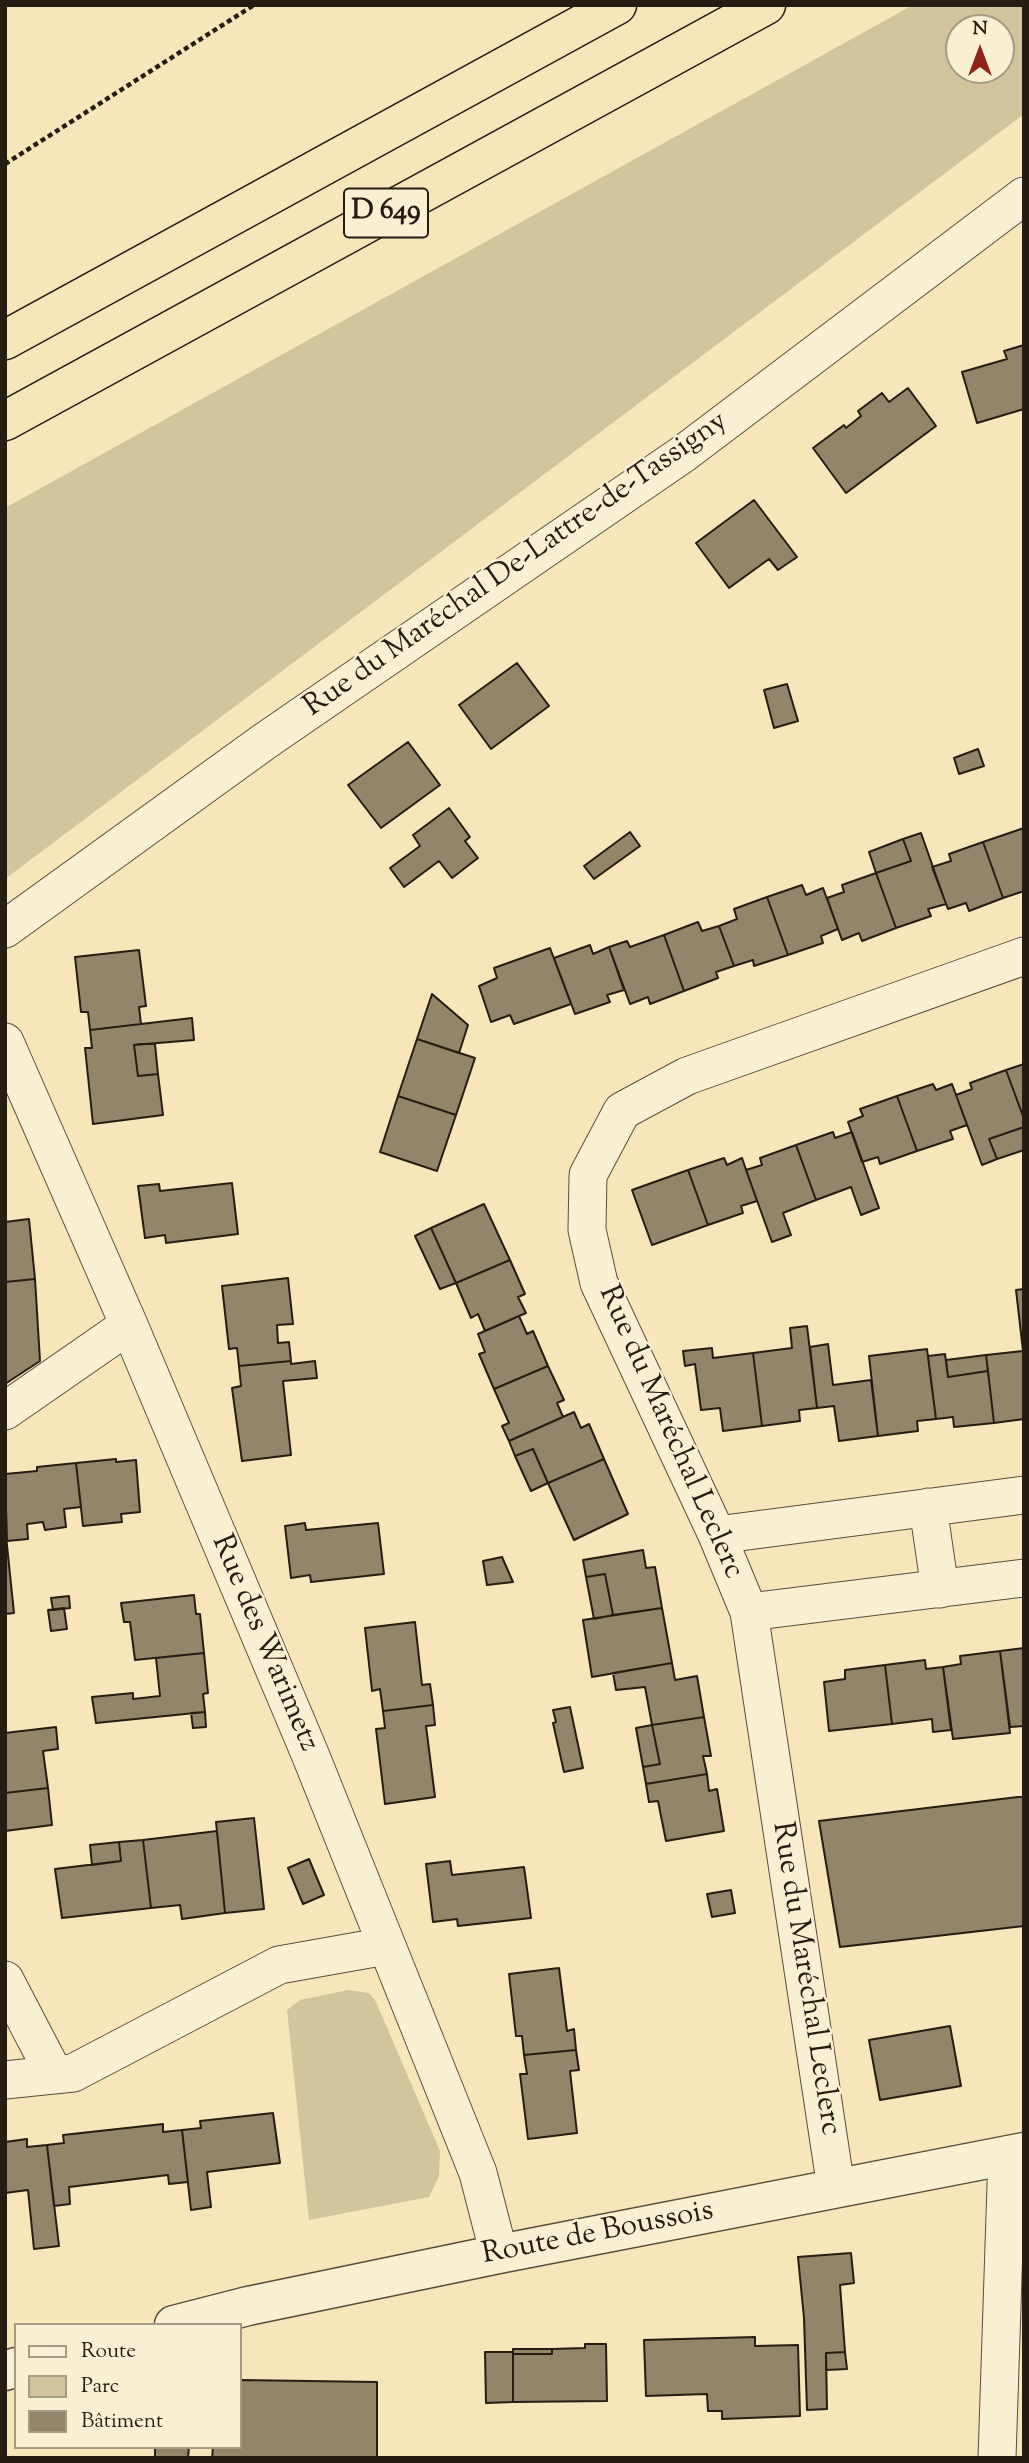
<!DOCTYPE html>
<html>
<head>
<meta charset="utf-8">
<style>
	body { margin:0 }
	#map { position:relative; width:1029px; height:2463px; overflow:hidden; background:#f6e6b9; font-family:"Sorts Mill Goudy",serif }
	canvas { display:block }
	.frame { position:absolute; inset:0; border:7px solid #251c13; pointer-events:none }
	.legend { position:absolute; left:14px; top:2323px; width:228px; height:126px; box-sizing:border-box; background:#f9efd2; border:2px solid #a49b86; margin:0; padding:9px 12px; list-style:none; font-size:21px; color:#251c13 }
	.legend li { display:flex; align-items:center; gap:14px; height:35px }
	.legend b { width:35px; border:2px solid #a49b86 }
	.north { position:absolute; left:945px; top:14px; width:70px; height:70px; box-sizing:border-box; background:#f9efd2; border:2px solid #a49b86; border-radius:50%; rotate:0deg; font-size:19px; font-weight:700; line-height:28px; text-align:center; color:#251c13 }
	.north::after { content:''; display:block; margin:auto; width:24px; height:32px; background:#8f2418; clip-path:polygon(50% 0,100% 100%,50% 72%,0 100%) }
</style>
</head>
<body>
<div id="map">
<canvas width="1029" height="2463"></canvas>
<div class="frame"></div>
<ul class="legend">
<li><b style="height:9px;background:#f9efd2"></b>Route</li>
<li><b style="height:19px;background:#d2c49d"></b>Parc</li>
<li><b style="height:19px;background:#928569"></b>Bâtiment</li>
</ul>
<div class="north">N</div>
</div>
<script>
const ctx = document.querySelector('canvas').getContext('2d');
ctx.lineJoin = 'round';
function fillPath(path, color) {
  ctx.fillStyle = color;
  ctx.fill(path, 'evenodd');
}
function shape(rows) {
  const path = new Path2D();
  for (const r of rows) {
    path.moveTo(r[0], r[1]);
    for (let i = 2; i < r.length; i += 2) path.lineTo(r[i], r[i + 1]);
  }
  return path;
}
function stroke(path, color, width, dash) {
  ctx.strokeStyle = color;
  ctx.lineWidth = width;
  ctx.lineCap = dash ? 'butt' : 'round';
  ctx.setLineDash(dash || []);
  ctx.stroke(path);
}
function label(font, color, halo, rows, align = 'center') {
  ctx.font = font + ' "Sorts Mill Goudy",serif';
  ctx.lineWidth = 5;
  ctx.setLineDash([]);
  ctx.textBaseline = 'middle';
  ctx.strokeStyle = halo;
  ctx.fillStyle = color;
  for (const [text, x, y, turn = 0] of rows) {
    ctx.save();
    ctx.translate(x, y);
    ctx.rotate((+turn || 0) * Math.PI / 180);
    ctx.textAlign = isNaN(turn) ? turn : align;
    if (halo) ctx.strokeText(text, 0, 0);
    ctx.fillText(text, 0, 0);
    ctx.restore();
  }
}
fillPath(shape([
	[913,5,1024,5,1024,114,5,879,5,508],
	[959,28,1001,28,1001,70,959,70],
	[348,1990,369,1993,376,2002,440,2151,439,2176,429,2197,309,2220,287,2010,300,2000]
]), '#d2c49d');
const building = shape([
	[1024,345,1024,409,977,423,962,372,1007,359,1004,351,1024,345],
	[908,388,936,426,846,493,813,448,844,425,846,428,861,416,858,411,882,393,889,402,908,388],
	[754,500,797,557,778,570,769,559,729,588,696,543,754,500],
	[517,663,549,706,491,749,459,705,517,663],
	[787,684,798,721,774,728,764,690,787,684],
	[408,742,440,785,381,828,348,785,408,742],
	[978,749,984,766,959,774,954,758,978,749],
	[449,808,470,837,465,841,478,858,452,878,439,861,404,887,390,868,420,846,413,835,449,808],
	[1024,828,1024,891,1003,898,983,842,1024,828],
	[630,832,640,846,594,879,584,866,630,832],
	[921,833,946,904,928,909,931,916,896,928,876,873,911,861,903,839,921,833],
	[903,839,911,861,876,873,869,852,903,839],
	[983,842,1003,898,969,911,966,903,948,909,932,867,951,861,949,854,983,842],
	[876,873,896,928,862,941,859,933,842,940,827,898,844,892,842,885,876,873],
	[802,885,806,895,823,888,838,929,821,936,823,943,788,955,767,897,802,885],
	[767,897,788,955,754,966,753,960,734,966,719,926,737,919,734,909,767,897],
	[698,922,702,931,719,926,734,966,716,972,718,978,684,991,664,935,698,922],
	[664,935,684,991,650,1004,648,997,630,1004,609,947,627,941,630,947,664,935],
	[590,945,593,954,609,947,624,990,607,995,610,1002,575,1014,554,958,590,945],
	[550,948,571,1004,514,1024,510,1015,491,1022,479,986,497,978,494,968,550,948],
	[139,950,146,1006,139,1007,141,1024,90,1030,88,1012,81,1012,75,957,139,950],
	[432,994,468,1025,459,1053,417,1039,432,994],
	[192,1018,194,1040,134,1045,138,1076,158,1074,163,1115,93,1124,85,1048,92,1048,90,1030,192,1018],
	[417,1039,475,1058,456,1115,398,1096,417,1039],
	[141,1044,155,1044,158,1074,138,1076,134,1045,141,1044],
	[1024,1064,1024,1119,1006,1070,1024,1064],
	[1006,1070,1024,1119,1024,1127,989,1139,997,1159,982,1165,956,1095,972,1089,970,1083,1006,1070],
	[933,1084,936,1090,952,1084,967,1125,950,1131,953,1139,917,1151,897,1096,933,1084],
	[398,1096,456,1115,437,1171,380,1152,398,1096],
	[897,1096,917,1151,880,1164,878,1157,862,1162,848,1122,863,1116,860,1109,897,1096],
	[1024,1127,1024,1150,997,1159,989,1139,1024,1127],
	[833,1132,835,1138,852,1132,879,1208,861,1215,851,1187,816,1200,796,1145,833,1132],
	[796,1145,816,1200,783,1213,791,1235,772,1242,746,1170,762,1165,760,1158,796,1145],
	[724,1158,727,1165,742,1158,757,1201,741,1206,743,1213,708,1225,688,1170,724,1158],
	[688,1170,708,1225,652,1245,632,1190,688,1170],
	[232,1183,238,1234,166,1243,165,1235,145,1238,138,1186,159,1184,160,1191,232,1183],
	[484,1204,510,1260,456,1283,431,1228,484,1204],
	[29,1219,35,1279,5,1282,5,1222,29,1219],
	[431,1228,456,1283,440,1289,415,1236,431,1228],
	[510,1260,525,1294,518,1297,526,1313,485,1331,478,1314,471,1318,456,1283,510,1260],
	[288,1278,293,1324,277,1325,278,1343,289,1342,291,1361,239,1366,237,1348,229,1349,222,1286,288,1278],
	[35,1279,40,1361,5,1384,5,1282,35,1279],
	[1024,1289,1024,1419,994,1423,986,1355,1023,1351,1016,1290,1024,1289],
	[519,1316,527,1334,533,1331,548,1366,494,1389,479,1354,485,1352,478,1334,519,1316],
	[807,1326,817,1408,799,1410,800,1421,762,1426,753,1353,792,1348,790,1328,807,1326],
	[828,1344,833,1385,871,1380,878,1436,839,1441,834,1406,817,1408,810,1347,828,1344],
	[712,1348,713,1358,753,1353,762,1426,723,1431,720,1408,701,1410,695,1364,685,1366,683,1351,712,1348],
	[927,1349,936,1419,917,1421,918,1431,878,1436,869,1356,927,1349],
	[945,1354,948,1377,988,1371,994,1423,954,1427,953,1417,936,1419,928,1356,945,1354],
	[986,1355,988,1371,948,1377,946,1360,986,1355],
	[291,1361,291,1364,315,1361,317,1378,283,1381,291,1455,242,1461,232,1388,241,1386,239,1366,291,1361],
	[548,1366,564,1400,557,1403,563,1417,509,1441,502,1426,509,1423,494,1389,548,1366],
	[574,1412,581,1428,589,1424,604,1459,548,1483,533,1449,515,1456,509,1441,574,1412],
	[533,1449,548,1483,531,1491,515,1456,533,1449],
	[116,1459,116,1462,136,1460,140,1512,121,1514,122,1522,83,1526,76,1463,116,1459],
	[604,1459,628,1514,574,1540,548,1483,604,1459],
	[76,1463,81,1507,64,1509,66,1527,45,1530,43,1522,27,1524,28,1539,7,1541,5,1474,37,1471,37,1467,76,1463],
	[305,1523,306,1530,378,1523,384,1574,311,1582,310,1575,291,1578,285,1526,305,1523],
	[5,1526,14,1613,5,1614,5,1526],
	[643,1550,646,1568,655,1567,662,1608,613,1615,605,1574,586,1577,583,1560,643,1550],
	[502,1557,513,1582,487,1585,483,1561,502,1557],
	[605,1574,613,1615,594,1619,586,1577,605,1574],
	[194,1595,196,1614,200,1614,204,1653,135,1660,130,1622,124,1622,121,1603,194,1595],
	[69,1596,70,1608,53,1610,51,1598,69,1596],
	[64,1608,67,1629,51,1631,48,1610,64,1608],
	[662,1608,672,1663,592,1677,583,1620,662,1608],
	[415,1622,422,1685,430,1684,433,1705,383,1711,380,1689,372,1691,365,1628,415,1622],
	[1024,1648,1024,1726,1010,1727,1000,1651,1024,1648],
	[1000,1651,1010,1733,953,1739,943,1667,961,1664,960,1656,1000,1651],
	[204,1653,208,1693,203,1694,205,1712,96,1723,92,1697,133,1693,133,1699,160,1696,156,1658,204,1653],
	[925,1660,926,1669,943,1667,951,1730,933,1732,932,1719,892,1724,885,1665,925,1660],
	[672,1663,675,1680,697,1676,704,1717,652,1725,645,1687,616,1690,613,1673,672,1663],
	[885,1665,892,1724,829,1731,824,1682,845,1679,845,1670,885,1665],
	[433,1705,435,1725,426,1726,435,1797,385,1804,376,1729,385,1728,383,1711,433,1705],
	[570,1707,583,1768,564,1772,553,1723,556,1722,553,1710,570,1707],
	[205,1712,206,1727,193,1728,191,1713,205,1712],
	[704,1717,711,1756,703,1756,707,1774,646,1784,643,1767,660,1764,652,1725,704,1717],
	[652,1725,660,1764,643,1767,636,1728,652,1725],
	[56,1727,58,1749,43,1751,48,1788,5,1793,5,1733,56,1727],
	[707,1774,709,1791,717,1789,724,1831,666,1841,658,1801,649,1802,646,1784,707,1774],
	[48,1788,52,1825,5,1831,5,1793,48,1788],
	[1018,1797,1024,1797,1024,1926,840,1947,819,1821,1018,1797],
	[254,1818,264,1909,225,1913,216,1822,254,1818],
	[217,1831,225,1913,182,1919,180,1905,151,1908,143,1840,217,1831],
	[143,1840,151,1908,62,1918,55,1869,121,1861,119,1842,143,1840],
	[119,1842,121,1861,92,1865,90,1845,119,1842],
	[309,1859,324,1895,303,1904,288,1868,309,1859],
	[450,1861,452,1875,524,1867,531,1918,458,1926,457,1919,433,1922,426,1864,450,1861],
	[731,1890,735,1913,712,1917,707,1894,731,1890],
	[559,1968,567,2031,574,2029,576,2050,524,2055,522,2036,516,2036,509,1974,559,1968],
	[950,2026,961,2086,880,2100,869,2040,950,2026],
	[576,2050,579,2070,570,2071,577,2133,528,2139,520,2074,527,2074,524,2055,576,2050],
	[273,2113,280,2163,207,2172,211,2207,191,2210,182,2130,201,2128,200,2121,273,2113],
	[163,2124,163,2132,182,2130,188,2182,169,2184,168,2175,69,2187,70,2204,54,2206,47,2145,64,2143,63,2135,163,2124],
	[27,2139,27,2147,47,2145,59,2246,34,2249,28,2190,5,2193,5,2142,27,2139],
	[851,2253,854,2283,840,2285,845,2352,826,2353,827,2409,807,2410,804,2318,798,2257,851,2253],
	[755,2337,755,2346,798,2345,800,2416,722,2419,722,2411,708,2411,707,2394,646,2396,644,2340,755,2337],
	[585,2344,606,2344,607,2401,513,2402,513,2354,552,2354,552,2349,585,2348,585,2344],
	[513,2349,552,2349,552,2354,513,2354,513,2349],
	[485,2352,513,2352,513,2402,486,2403,485,2352],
	[845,2352,847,2369,826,2370,826,2353,845,2352],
	[240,2380,377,2382,377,2458,212,2458,213,2447,240,2447,240,2380],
	[155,2447,189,2447,188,2458,155,2458,155,2447]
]);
fillPath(building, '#928569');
stroke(building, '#251c13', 2);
const minor = shape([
	[5,929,265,741,683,454,1024,196],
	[5,1042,129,1325,310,1754,478,2173,499,2254],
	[5,1411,129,1325],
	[928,1507,940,1589],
	[717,1535,1024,1495],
	[749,1612,1024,1578],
	[5,1980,54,2074],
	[5,2080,73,2073,279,1965,386,1946],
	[836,2188,749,1612,717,1535,599,1283,587,1230,588,1175,622,1111,687,1076,1024,956],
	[997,2458,1007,2155]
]);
const tertiary = shape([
	[174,2325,248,2306,499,2254,1024,2152],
	[5,2371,16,2367]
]);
const trunk = shape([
	[5,340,617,5],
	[5,421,766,5]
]);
stroke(minor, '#594e3c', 39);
stroke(tertiary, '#594e3c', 41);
stroke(trunk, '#251c13', 41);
stroke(shape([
	[5,164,254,5]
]), '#251c13', 4.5, [5, 3.5]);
stroke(minor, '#f9efd2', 37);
stroke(tertiary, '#f9efd2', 38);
stroke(trunk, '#f6e6b9', 38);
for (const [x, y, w] of [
	[386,213,84]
]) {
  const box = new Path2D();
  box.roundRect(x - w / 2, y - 24.5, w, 49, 5);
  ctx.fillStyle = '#f9efd2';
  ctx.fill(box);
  stroke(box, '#251c13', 2);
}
label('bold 28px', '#251c13', null, [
	["D 649",386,213]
]);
label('30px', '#251c13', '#f9efd2', [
	["Rue du Maréchal De-Lattre-de-Tassigny",517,566,-35],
	["Rue du Maréchal Leclerc",669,1433,66],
	["Rue des Warimetz",263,1644,67],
	["Rue du Maréchal Leclerc",804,1979,81],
	["Route de Boussois",598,2235,-11]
]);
</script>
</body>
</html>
